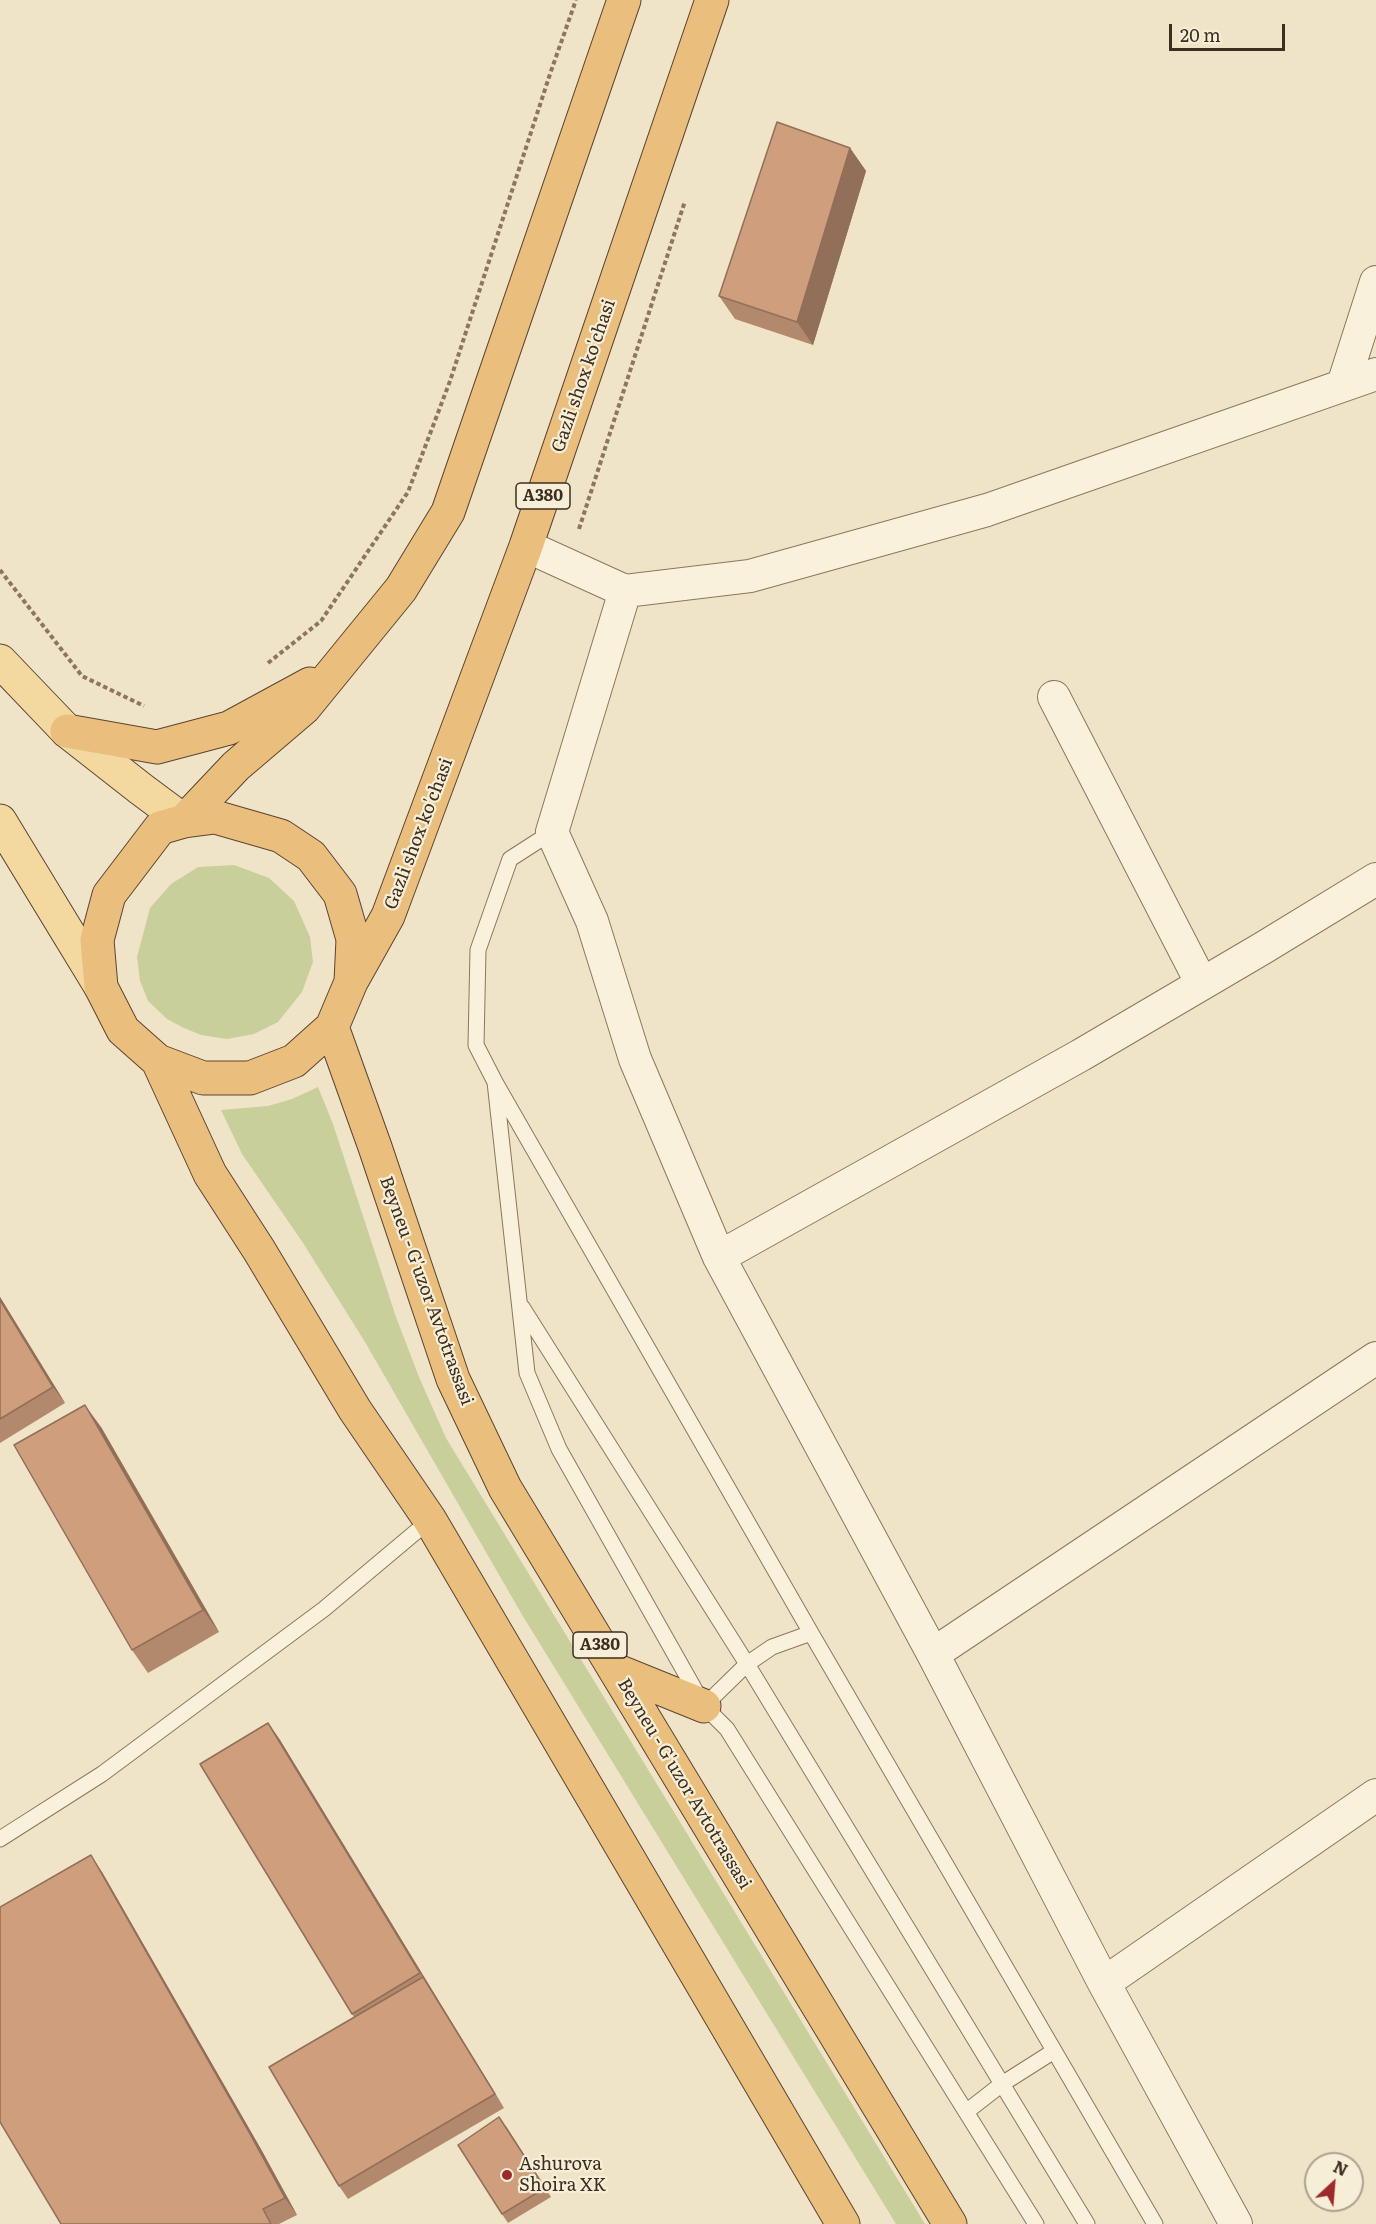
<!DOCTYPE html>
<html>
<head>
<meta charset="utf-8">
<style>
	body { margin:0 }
	#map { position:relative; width:1376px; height:2224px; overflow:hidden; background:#f0e4c8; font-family:Literata,serif }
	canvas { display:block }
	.north { position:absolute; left:1304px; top:2152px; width:60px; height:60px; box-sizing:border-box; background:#f7eed8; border:2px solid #ada18e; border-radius:50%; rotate:26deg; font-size:16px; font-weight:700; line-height:24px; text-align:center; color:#3d2e20 }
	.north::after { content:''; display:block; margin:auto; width:21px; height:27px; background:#9e2a2b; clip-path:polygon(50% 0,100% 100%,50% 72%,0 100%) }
	.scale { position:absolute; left:1169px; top:24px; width:116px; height:27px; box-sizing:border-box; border:3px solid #3d2e20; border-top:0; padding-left:8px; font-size:18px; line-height:21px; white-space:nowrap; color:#3d2e20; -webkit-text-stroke:4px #f7eed8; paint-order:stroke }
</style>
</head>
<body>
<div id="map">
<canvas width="1376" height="2224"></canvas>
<div class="north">N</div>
<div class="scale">20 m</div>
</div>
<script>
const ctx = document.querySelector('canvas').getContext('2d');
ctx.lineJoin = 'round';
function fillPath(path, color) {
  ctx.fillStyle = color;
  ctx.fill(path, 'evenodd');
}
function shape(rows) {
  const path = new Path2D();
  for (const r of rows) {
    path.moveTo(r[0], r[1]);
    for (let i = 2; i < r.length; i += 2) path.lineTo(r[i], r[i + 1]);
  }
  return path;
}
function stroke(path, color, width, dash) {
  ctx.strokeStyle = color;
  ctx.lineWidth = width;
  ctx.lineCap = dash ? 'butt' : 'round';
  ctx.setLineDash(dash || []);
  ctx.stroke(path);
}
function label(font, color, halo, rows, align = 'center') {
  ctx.font = font + ' Literata,serif';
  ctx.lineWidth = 4.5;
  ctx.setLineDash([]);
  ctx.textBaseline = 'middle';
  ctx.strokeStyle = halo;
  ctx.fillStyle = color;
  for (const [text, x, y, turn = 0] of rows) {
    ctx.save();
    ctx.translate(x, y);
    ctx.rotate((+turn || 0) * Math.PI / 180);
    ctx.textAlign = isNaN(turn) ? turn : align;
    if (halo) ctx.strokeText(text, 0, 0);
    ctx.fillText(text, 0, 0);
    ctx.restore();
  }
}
fillPath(shape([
	[234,865,269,878,294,901,310,937,313,962,302,992,278,1022,254,1034,227,1039,201,1035,184,1028,167,1019,148,1001,140,981,137,957,150,908,171,884,198,867],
	[318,1087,333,1124,396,1317,419,1377,446,1438,925,2224,896,2224,521,1613,365,1342,303,1243,242,1154,221,1110,268,1106,292,1099]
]), '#c9cf9b');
const service = shape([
	[552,832,510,859,478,950,476,1045,495,1082,811,1633,772,1647,747,1664,704,1706],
	[495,1082,527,1373,559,1449,704,1706,727,1729,1036,2224],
	[522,1307,747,1664,1087,2224],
	[811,1633,1155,2224],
	[0,1839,102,1774,324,1609,430,1520],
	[966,2112,1002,2084,1054,2051]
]);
const minor = shape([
	[1343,385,1376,282],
	[526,546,625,591,750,576,987,510,1376,374],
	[625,591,552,832,592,921,635,1059,719,1257,933,1654,1104,1983,1236,2224],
	[1054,697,1202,984],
	[719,1257,1081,1055,1263,948,1376,879],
	[933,1654,1376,1358],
	[1104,1983,1376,1795]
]);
const primary = shape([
	[0,661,67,731,141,789,184,821],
	[0,821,101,987]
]);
const trunk = shape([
	[67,731,157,747,229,728,310,684],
	[215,817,281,836,311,856,340,894,353,939,351,982,332,1027,294,1061,250,1078,203,1078,158,1061,123,1030,101,987,97,940,109,895,160,828,184,821,215,817],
	[184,821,236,766,304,708,401,589,448,512,624,0],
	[351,982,388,916,526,546,712,0],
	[332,1027,375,1147,453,1379,505,1488,950,2224],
	[158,1061,210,1174,259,1250,355,1410,430,1520,843,2224],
	[615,1670,704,1706]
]);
stroke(service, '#8d765c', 17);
stroke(minor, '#8d765c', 34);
stroke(primary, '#5b4430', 35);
stroke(trunk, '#5b4430', 35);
stroke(shape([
	[579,529,685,201],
	[0,570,82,676,144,706],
	[268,663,321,621,408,492,450,381,550,74,576,0]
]), '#8d765c', 4, [4.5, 3]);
stroke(service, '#faf1dc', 15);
stroke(minor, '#faf1dc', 32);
stroke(primary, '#f3d9a0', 33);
stroke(trunk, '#eabe7c', 33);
fillPath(shape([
	[850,148,866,171,813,345,735,319,719,296],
	[0,1297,65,1403,0,1443],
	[101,1427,219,1632,148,1673,132,1650],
	[268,1723,280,1740,504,2108,348,2199,339,2186,354,2017,200,1764],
	[102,1872,262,2151,297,2215,279,2224,61,2224],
	[506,2126,551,2197,508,2223,502,2214]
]), '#b2896c');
fillPath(shape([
	[850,148,866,171,813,345,797,322],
	[0,1297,65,1403,53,1387,0,1300],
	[85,1405,101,1427,219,1632,203,1610],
	[268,1723,280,1740,432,1990,420,1973],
	[91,1855,102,1872,262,2151,297,2215,285,2198],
	[423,1977,432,1990,504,2108,495,2094]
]), '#916f58');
const building = shape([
	[777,122,850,148,797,322,719,296,777,122],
	[0,1300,53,1387,0,1419,0,1300],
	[85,1405,203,1610,132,1650,14,1445,85,1405],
	[268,1723,420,1973,352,2014,200,1764,268,1723],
	[91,1855,250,2134,285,2198,263,2209,271,2224,61,2224,0,2122,0,1907,91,1855],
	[423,1977,495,2094,339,2186,269,2067,423,1977],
	[499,2117,545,2188,502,2214,458,2145,499,2117]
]);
fillPath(building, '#cf9f7d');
stroke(building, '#916f58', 1.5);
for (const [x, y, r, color] of [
	[507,2175,6,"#9e2a2b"]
]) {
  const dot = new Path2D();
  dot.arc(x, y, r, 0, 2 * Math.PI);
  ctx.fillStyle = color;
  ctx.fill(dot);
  stroke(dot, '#f7eed8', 2);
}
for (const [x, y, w] of [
	[543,496,54],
	[600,1645,54]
]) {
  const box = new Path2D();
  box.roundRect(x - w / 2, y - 13, w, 26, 4.5);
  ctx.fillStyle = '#f7eed8';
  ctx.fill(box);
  stroke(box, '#3d2e20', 1.5);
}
label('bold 16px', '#3d2e20', null, [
	["A380",543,496],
	["A380",600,1645]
]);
label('18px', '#3d2e20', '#f7eed8', [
	["Gazli shox ko'chasi",584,376,-71],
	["Gazli shox ko'chasi",419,834,-69],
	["Beyneu - G'uzor Avtotrassasi",426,1291,70],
	["Beyneu - G'uzor Avtotrassasi",684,1784,59]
]);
label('18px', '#3d2e20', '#f7eed8', [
	["Ashurova",519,2165],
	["Shoira XK",519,2186]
], 'left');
</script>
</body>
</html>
